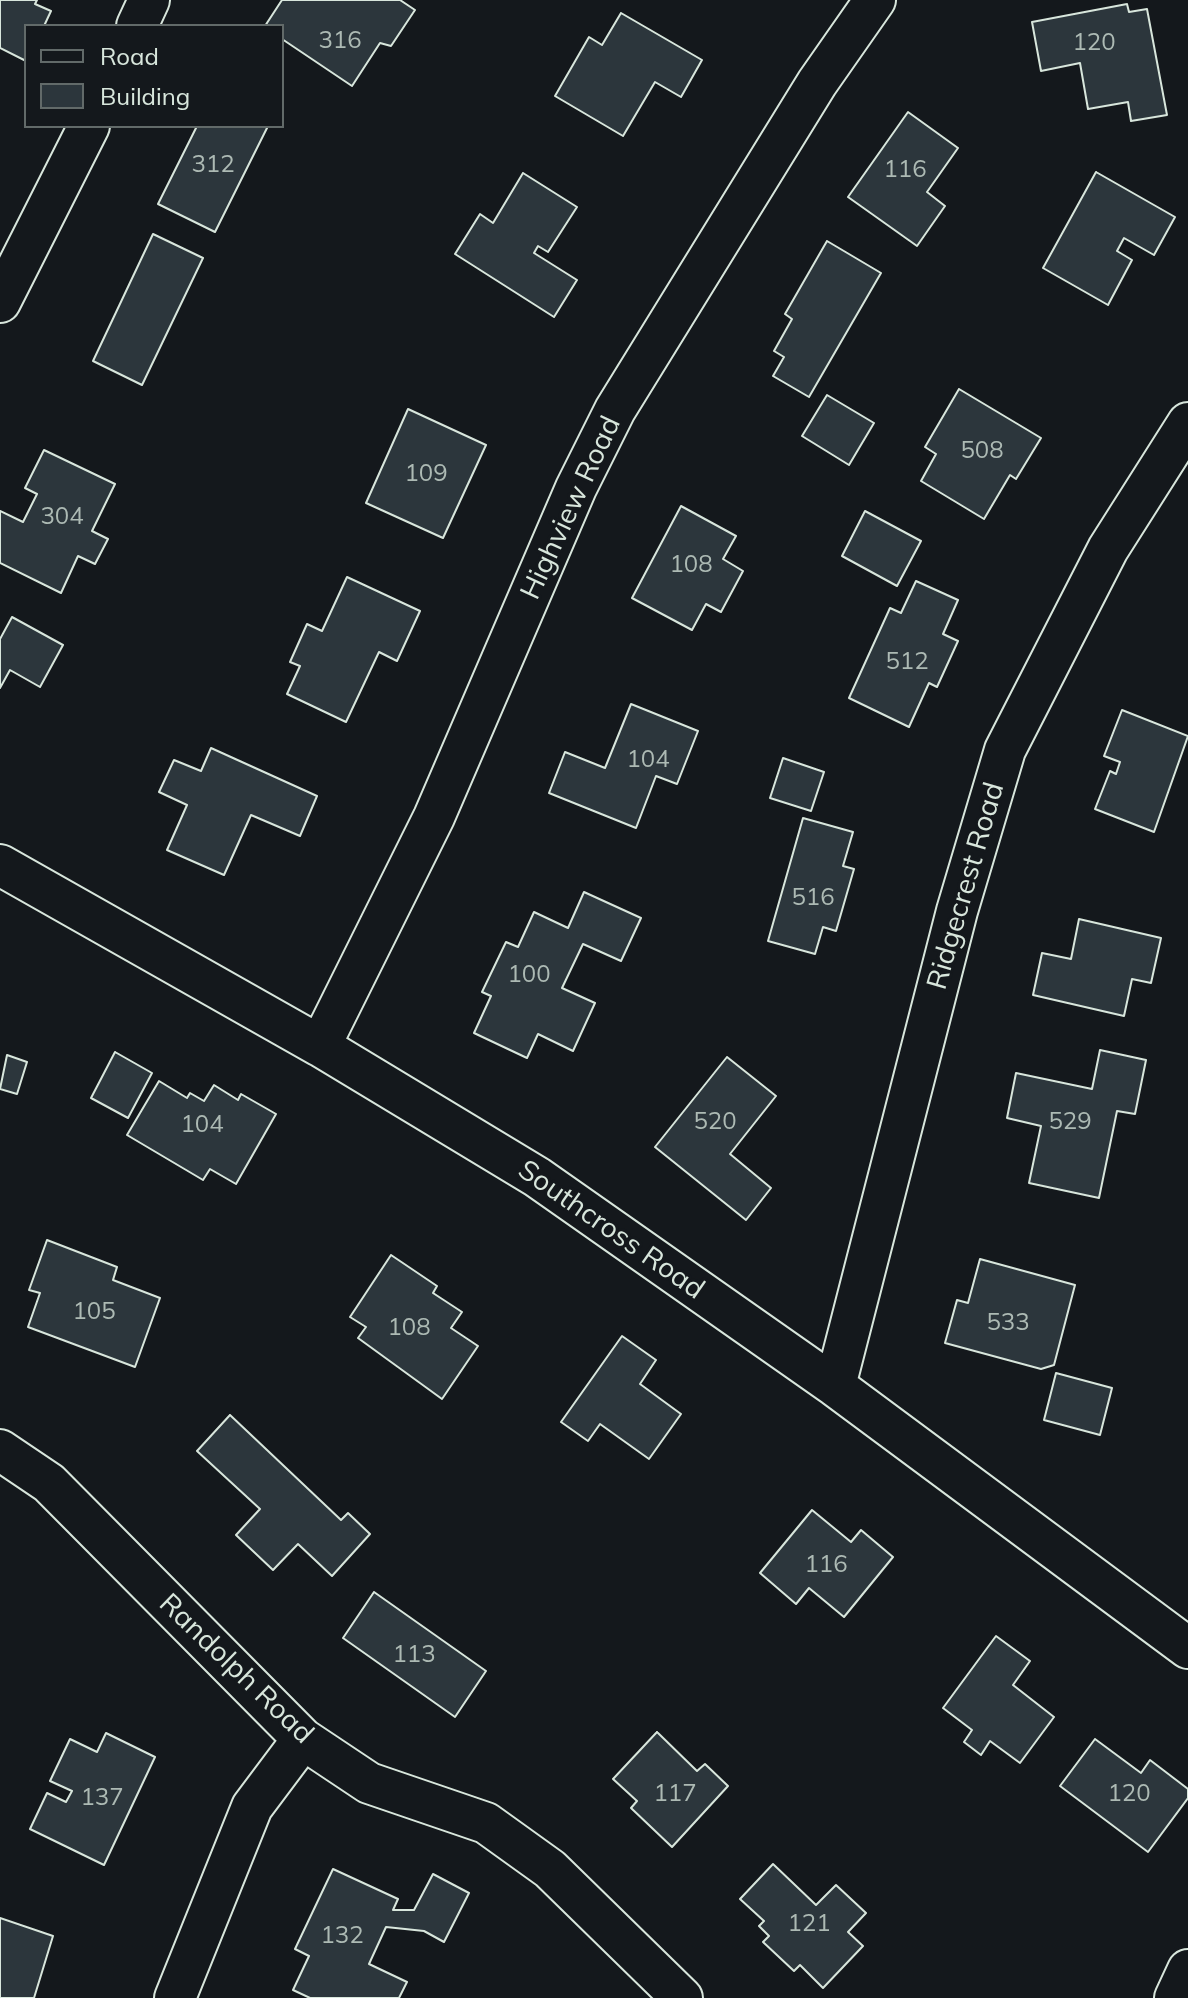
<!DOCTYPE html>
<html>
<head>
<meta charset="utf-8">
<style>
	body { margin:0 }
	#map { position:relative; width:1188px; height:1998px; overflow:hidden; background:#14181c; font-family:Mulish,sans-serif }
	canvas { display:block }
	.legend { position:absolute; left:24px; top:24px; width:260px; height:104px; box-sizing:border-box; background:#14181c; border:2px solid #626a69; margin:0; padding:10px 14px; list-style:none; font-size:24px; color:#d8e6dc }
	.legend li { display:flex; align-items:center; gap:16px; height:40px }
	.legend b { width:40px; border:2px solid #626a69 }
</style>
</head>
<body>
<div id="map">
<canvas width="1188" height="1998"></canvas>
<ul class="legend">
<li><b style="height:10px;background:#14181c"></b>Road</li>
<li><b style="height:22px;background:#2c363c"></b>Building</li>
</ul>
</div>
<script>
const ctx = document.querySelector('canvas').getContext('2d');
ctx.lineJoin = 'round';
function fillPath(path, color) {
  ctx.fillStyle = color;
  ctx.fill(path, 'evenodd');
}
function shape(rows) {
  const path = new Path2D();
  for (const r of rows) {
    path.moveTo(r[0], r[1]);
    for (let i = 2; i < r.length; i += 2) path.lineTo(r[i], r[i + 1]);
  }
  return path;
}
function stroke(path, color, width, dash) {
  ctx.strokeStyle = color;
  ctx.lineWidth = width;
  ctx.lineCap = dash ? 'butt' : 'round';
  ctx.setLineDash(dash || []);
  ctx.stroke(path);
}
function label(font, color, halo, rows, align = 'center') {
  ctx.font = font + ' Mulish,sans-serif';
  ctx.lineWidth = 6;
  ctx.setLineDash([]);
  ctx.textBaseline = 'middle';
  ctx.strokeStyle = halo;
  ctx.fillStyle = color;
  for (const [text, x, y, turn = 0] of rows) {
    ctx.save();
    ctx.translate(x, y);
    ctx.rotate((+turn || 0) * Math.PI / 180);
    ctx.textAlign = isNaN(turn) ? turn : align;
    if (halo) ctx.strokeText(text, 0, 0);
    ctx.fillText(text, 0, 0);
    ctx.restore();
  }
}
const building = shape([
	[0,0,37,0,35,4,51,11,44,26,26,26,26,61,0,48,0,0],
	[282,0,400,0,415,10,391,46,380,43,352,86,282,39,282,26,265,26,282,0],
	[1127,4,1129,12,1147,9,1167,115,1131,121,1128,102,1088,109,1080,63,1041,71,1032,22,1127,4],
	[621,13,702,60,681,97,655,82,623,136,555,96,589,37,602,45,621,13],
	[908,112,958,148,927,192,945,206,917,246,848,197,908,112],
	[197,126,268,126,215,232,158,204,197,126],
	[1096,172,1175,217,1154,255,1124,238,1117,251,1132,260,1108,305,1043,268,1096,172],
	[523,173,577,207,548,252,538,246,534,253,577,280,554,317,455,254,480,214,493,223,523,173],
	[153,234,203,258,142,385,93,361,153,234],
	[827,241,881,273,809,397,773,376,784,357,774,351,792,319,785,314,827,241],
	[959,389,1041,438,1016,479,1010,475,984,519,921,481,936,454,925,447,959,389],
	[827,395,874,423,849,465,802,436,827,395],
	[408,409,486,445,443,538,366,503,408,409],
	[44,450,115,484,92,531,108,539,95,564,78,556,61,593,0,563,0,511,23,522,37,494,25,488,44,450],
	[681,506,736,536,723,559,743,571,721,612,706,604,692,630,632,598,681,506],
	[865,511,921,541,897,586,842,556,865,511],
	[347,577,420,611,397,661,379,652,346,722,287,694,300,666,290,662,307,624,322,631,347,577],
	[916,581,958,600,943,634,958,641,937,687,929,683,909,727,849,698,890,608,901,613,916,581],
	[12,617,63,645,40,687,10,670,0,688,0,639,12,617],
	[631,704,698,731,677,784,656,776,636,828,549,793,565,752,605,768,631,704],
	[1122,710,1188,736,1154,832,1095,809,1110,771,1116,774,1120,762,1104,756,1122,710],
	[211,748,317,796,300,836,251,815,224,875,167,850,187,805,159,792,174,760,201,771,211,748],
	[783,758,824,772,811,811,770,798,783,758],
	[803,818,853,832,843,866,854,869,836,931,823,927,815,954,768,941,803,818],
	[584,892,641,918,621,961,583,944,562,988,595,1003,573,1051,538,1034,527,1058,474,1033,491,996,482,992,506,942,518,947,534,912,568,928,584,892],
	[1079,919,1161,938,1151,983,1132,979,1124,1016,1033,995,1042,953,1071,959,1079,919],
	[1100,1050,1146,1060,1135,1114,1117,1111,1099,1198,1029,1183,1041,1126,1007,1118,1016,1073,1092,1089,1100,1050],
	[115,1052,152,1073,128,1118,91,1098,115,1052],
	[7,1055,27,1062,17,1094,0,1089,7,1055],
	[727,1057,776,1096,730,1154,771,1188,746,1220,655,1147,727,1057],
	[159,1081,187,1098,190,1093,204,1101,214,1085,238,1100,241,1094,276,1114,236,1184,210,1169,203,1180,127,1135,159,1081],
	[47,1240,117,1267,113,1280,160,1298,135,1367,28,1327,40,1293,29,1290,47,1240],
	[391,1255,437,1286,433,1293,462,1312,451,1328,478,1346,442,1399,358,1338,366,1327,350,1317,391,1255],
	[980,1259,1075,1285,1054,1365,1041,1369,945,1343,957,1300,968,1303,980,1259],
	[622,1336,656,1360,640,1384,681,1414,649,1459,600,1424,588,1441,561,1422,622,1336],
	[1056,1373,1112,1388,1100,1435,1044,1420,1056,1373],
	[230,1415,341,1520,348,1513,370,1534,332,1576,298,1544,273,1570,236,1535,260,1509,197,1451,230,1415],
	[812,1510,851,1542,861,1530,893,1557,844,1617,809,1588,796,1604,760,1573,812,1510],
	[374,1592,486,1671,455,1717,343,1638,374,1592],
	[996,1636,1030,1661,1013,1685,1054,1717,1020,1763,990,1741,981,1755,964,1742,972,1730,943,1708,996,1636],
	[657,1732,697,1771,705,1764,728,1786,672,1847,631,1808,637,1801,613,1779,657,1732],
	[106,1733,155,1757,104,1865,30,1829,47,1793,66,1802,72,1791,50,1781,70,1739,97,1752,106,1733],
	[1095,1739,1141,1773,1150,1760,1188,1789,1188,1798,1148,1852,1060,1786,1095,1739],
	[773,1864,816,1905,836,1885,866,1913,848,1932,863,1946,823,1988,800,1965,794,1971,763,1942,769,1936,759,1926,764,1921,740,1899,773,1864],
	[333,1869,398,1899,393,1910,414,1910,433,1874,469,1893,444,1942,424,1931,386,1927,369,1964,407,1982,399,1998,310,1998,293,1990,309,1956,295,1949,333,1869],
	[0,1918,53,1936,34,1998,0,1998,0,1918]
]);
fillPath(building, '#2c363c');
stroke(building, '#d8e6dc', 2);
const minor = shape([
	[137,26,149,0],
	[0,302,89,126],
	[0,865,320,1046,537,1177,835,1386,1188,1648],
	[320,1046,434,817,576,488,615,410,817,83,875,0],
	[835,1386,957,911,1005,750,1108,549,1188,423],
	[0,1450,49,1483,303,1739,369,1783,486,1823,550,1869,682,1998],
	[175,1998,252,1807,303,1739],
	[1175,1998,1188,1970]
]);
stroke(minor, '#d8e6dc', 44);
stroke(minor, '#14181c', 40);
label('24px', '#adbab4', null, [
	["316",340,41],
	["120",1094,43],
	["312",213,165],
	["116",905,170],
	["508",982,451],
	["109",426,474],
	["304",62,517],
	["108",691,565],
	["512",907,662],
	["104",648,760],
	["516",813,898],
	["100",529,975],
	["520",715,1122],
	["529",1070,1122],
	["104",202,1125],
	["105",94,1312],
	["533",1008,1323],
	["108",409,1328],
	["116",826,1565],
	["113",414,1655],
	["117",675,1794],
	["120",1129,1794],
	["137",102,1798],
	["121",809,1924],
	["132",342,1936]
]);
label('28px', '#d8e6dc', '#14181c', [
	["Highview Road",571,508,-65],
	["Ridgecrest Road",966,886,-74],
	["Southcross Road",611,1230,35],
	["Randolph Road",236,1669,44]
]);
</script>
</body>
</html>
